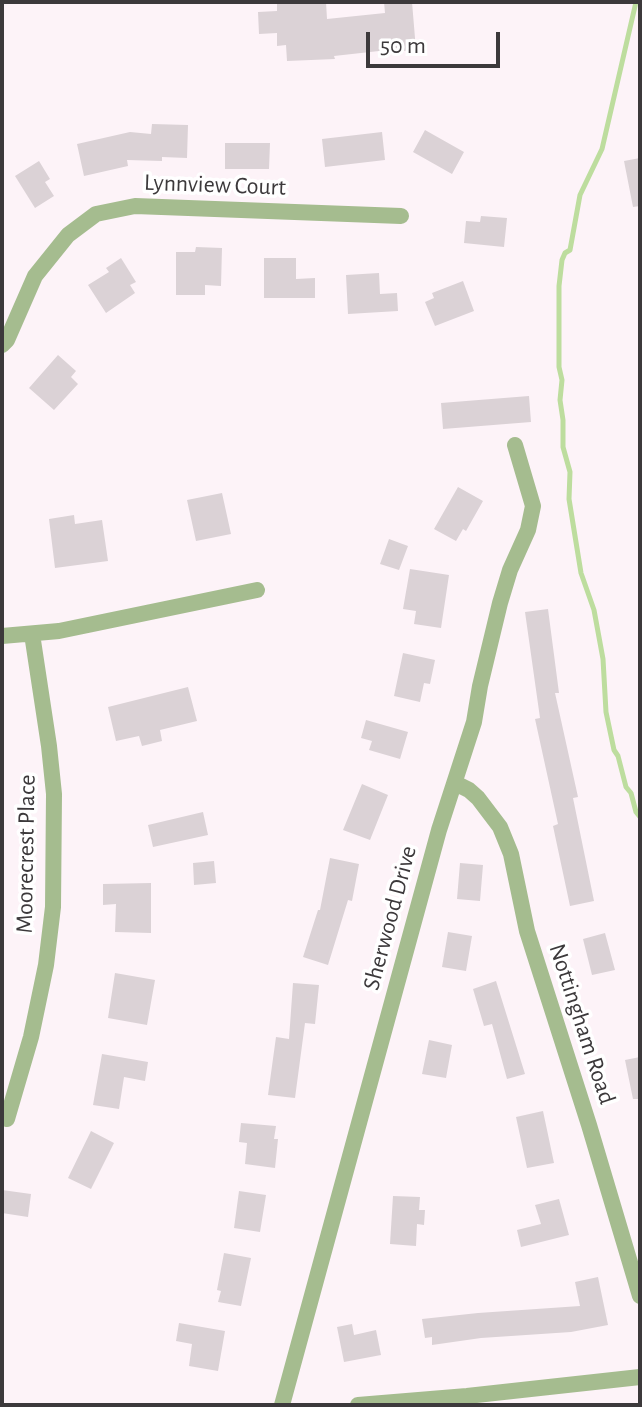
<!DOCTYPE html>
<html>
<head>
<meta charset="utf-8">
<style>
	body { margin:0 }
	#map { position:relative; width:642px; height:1407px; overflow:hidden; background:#fdf3f8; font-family:"Alegreya Sans",sans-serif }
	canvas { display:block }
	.frame { position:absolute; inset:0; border:4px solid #3c393b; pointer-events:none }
	.scale { position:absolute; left:366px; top:32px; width:134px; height:36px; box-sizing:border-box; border:4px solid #3c393b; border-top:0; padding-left:10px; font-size:24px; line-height:28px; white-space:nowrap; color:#3c393b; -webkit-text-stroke:6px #fff; paint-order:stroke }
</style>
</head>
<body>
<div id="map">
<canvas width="642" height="1407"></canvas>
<div class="frame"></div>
<div class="scale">50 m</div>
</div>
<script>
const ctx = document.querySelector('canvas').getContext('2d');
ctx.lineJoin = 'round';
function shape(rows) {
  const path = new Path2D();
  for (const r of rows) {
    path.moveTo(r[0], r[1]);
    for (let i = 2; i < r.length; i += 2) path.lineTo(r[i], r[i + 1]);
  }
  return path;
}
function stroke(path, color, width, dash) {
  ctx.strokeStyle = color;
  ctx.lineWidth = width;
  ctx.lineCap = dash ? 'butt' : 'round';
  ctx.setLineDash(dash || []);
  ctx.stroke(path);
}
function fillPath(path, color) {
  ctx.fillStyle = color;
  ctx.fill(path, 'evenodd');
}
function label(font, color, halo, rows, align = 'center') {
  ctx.font = font + ' "Alegreya Sans",sans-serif';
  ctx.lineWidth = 7;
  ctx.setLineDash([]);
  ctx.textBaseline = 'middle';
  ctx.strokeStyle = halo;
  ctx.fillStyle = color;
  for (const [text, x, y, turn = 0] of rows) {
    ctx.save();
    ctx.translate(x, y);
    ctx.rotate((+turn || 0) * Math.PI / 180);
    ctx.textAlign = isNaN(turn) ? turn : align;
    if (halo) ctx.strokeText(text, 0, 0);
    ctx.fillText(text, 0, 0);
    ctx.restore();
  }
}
stroke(shape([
	[636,2,602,149,580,195,570,250,565,253,562,260,559,286,559,367,562,380,560,400,563,420,563,447,570,472,569,499,581,573,594,610,603,659,606,712,614,750,618,756,626,787,631,793,636,812,640,817]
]), '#bddd9e', 5);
fillPath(shape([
	[277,2,326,2,327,19,385,13,384,2,412,2,416,50,388,52,388,50,334,56,335,59,287,61,286,45,277,46,277,33,259,34,258,12,277,11],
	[152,124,188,125,187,158,162,157,162,161,127,160,128,166,84,176,77,144,130,132,151,134],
	[425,130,464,152,452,174,413,152],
	[382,132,385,160,325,167,322,139],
	[225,143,270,143,269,169,225,169],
	[640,158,640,206,633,207,624,161],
	[39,161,50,179,45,182,54,196,35,208,15,176],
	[481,216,507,218,504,247,464,243,466,221,480,222],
	[196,247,222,248,221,286,205,285,205,295,176,295,176,252,195,252],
	[121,258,136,282,130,285,135,293,106,313,88,285,109,272,106,268],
	[264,258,296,258,296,279,315,278,315,298,264,298],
	[379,273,380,294,397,293,398,311,348,314,346,275],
	[463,281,474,311,435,326,425,302,434,298,432,293],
	[58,355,76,371,71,377,78,384,54,410,29,388],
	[529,396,531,422,443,429,441,403],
	[458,487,483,501,466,531,463,529,456,541,434,529],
	[222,493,231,534,196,541,187,500],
	[74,515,75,524,102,520,108,561,55,568,49,519],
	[389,539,408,546,399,570,380,564],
	[410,569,449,575,441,628,414,624,416,611,403,609],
	[548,609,559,693,555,693,578,797,573,798,594,901,570,906,553,826,558,824,535,719,540,718,525,612],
	[403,653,435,660,430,684,424,683,420,702,394,696],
	[188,687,197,721,160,730,162,741,142,746,139,736,116,741,108,707],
	[366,720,408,732,400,759,369,750,372,741,361,738],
	[362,784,388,795,370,840,343,830],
	[203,812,208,835,153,847,148,825],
	[330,858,359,864,352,901,348,900,328,965,303,957,318,910,320,910],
	[214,861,216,883,194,885,193,863],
	[460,863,483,865,480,901,457,899],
	[151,883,151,933,115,932,116,904,103,905,103,884],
	[448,932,472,936,466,971,442,967],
	[605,933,615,970,592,975,583,939],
	[115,973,155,980,147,1025,108,1018],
	[496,981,525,1074,507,1079,492,1024,484,1026,473,989],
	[293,983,319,985,315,1024,305,1023,295,1098,268,1095,276,1037,289,1039],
	[429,1040,452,1045,446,1078,422,1074],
	[102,1054,148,1062,145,1081,124,1077,119,1109,93,1105],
	[640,1057,640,1099,633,1099,625,1060],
	[543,1111,554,1163,527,1168,516,1117],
	[241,1123,276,1126,274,1139,278,1139,275,1168,245,1164,247,1143,239,1142],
	[91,1131,114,1143,91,1189,68,1178],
	[2,1190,31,1194,28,1217,2,1213],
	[239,1191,266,1195,260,1232,234,1228],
	[393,1196,420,1197,419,1210,425,1210,424,1225,417,1224,416,1246,390,1244],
	[559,1199,569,1235,521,1247,517,1230,541,1224,535,1205],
	[224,1253,251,1258,241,1306,218,1302,221,1291,217,1290],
	[598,1277,608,1325,571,1332,481,1338,432,1345,432,1337,425,1338,422,1319,478,1313,580,1306,575,1282],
	[179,1323,225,1331,218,1371,189,1366,192,1344,176,1341],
	[352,1324,354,1335,376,1330,381,1355,344,1362,337,1327]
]), '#dbd2d6');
stroke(shape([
	[2,345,7,340,35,276,68,235,96,214,135,206,401,216],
	[2,636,59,631,257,590],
	[455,783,469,790,478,798,500,827,511,854,527,931,589,1125,640,1296],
	[7,1119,31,1037,46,965,53,907,54,794,49,746,32,634],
	[282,1405,439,830,474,722,480,686,500,603,510,570,528,530,533,506,515,445],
	[358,1405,467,1396,640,1377]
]), '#a5bc8f', 16);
label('24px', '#3c393b', '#fff', [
	["Lynnview Court",215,185,2],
	["Moorecrest Place",26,854,-89],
	["Sherwood Drive",390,918,-75],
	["Nottingham Road",582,1024,72]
]);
</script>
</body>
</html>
